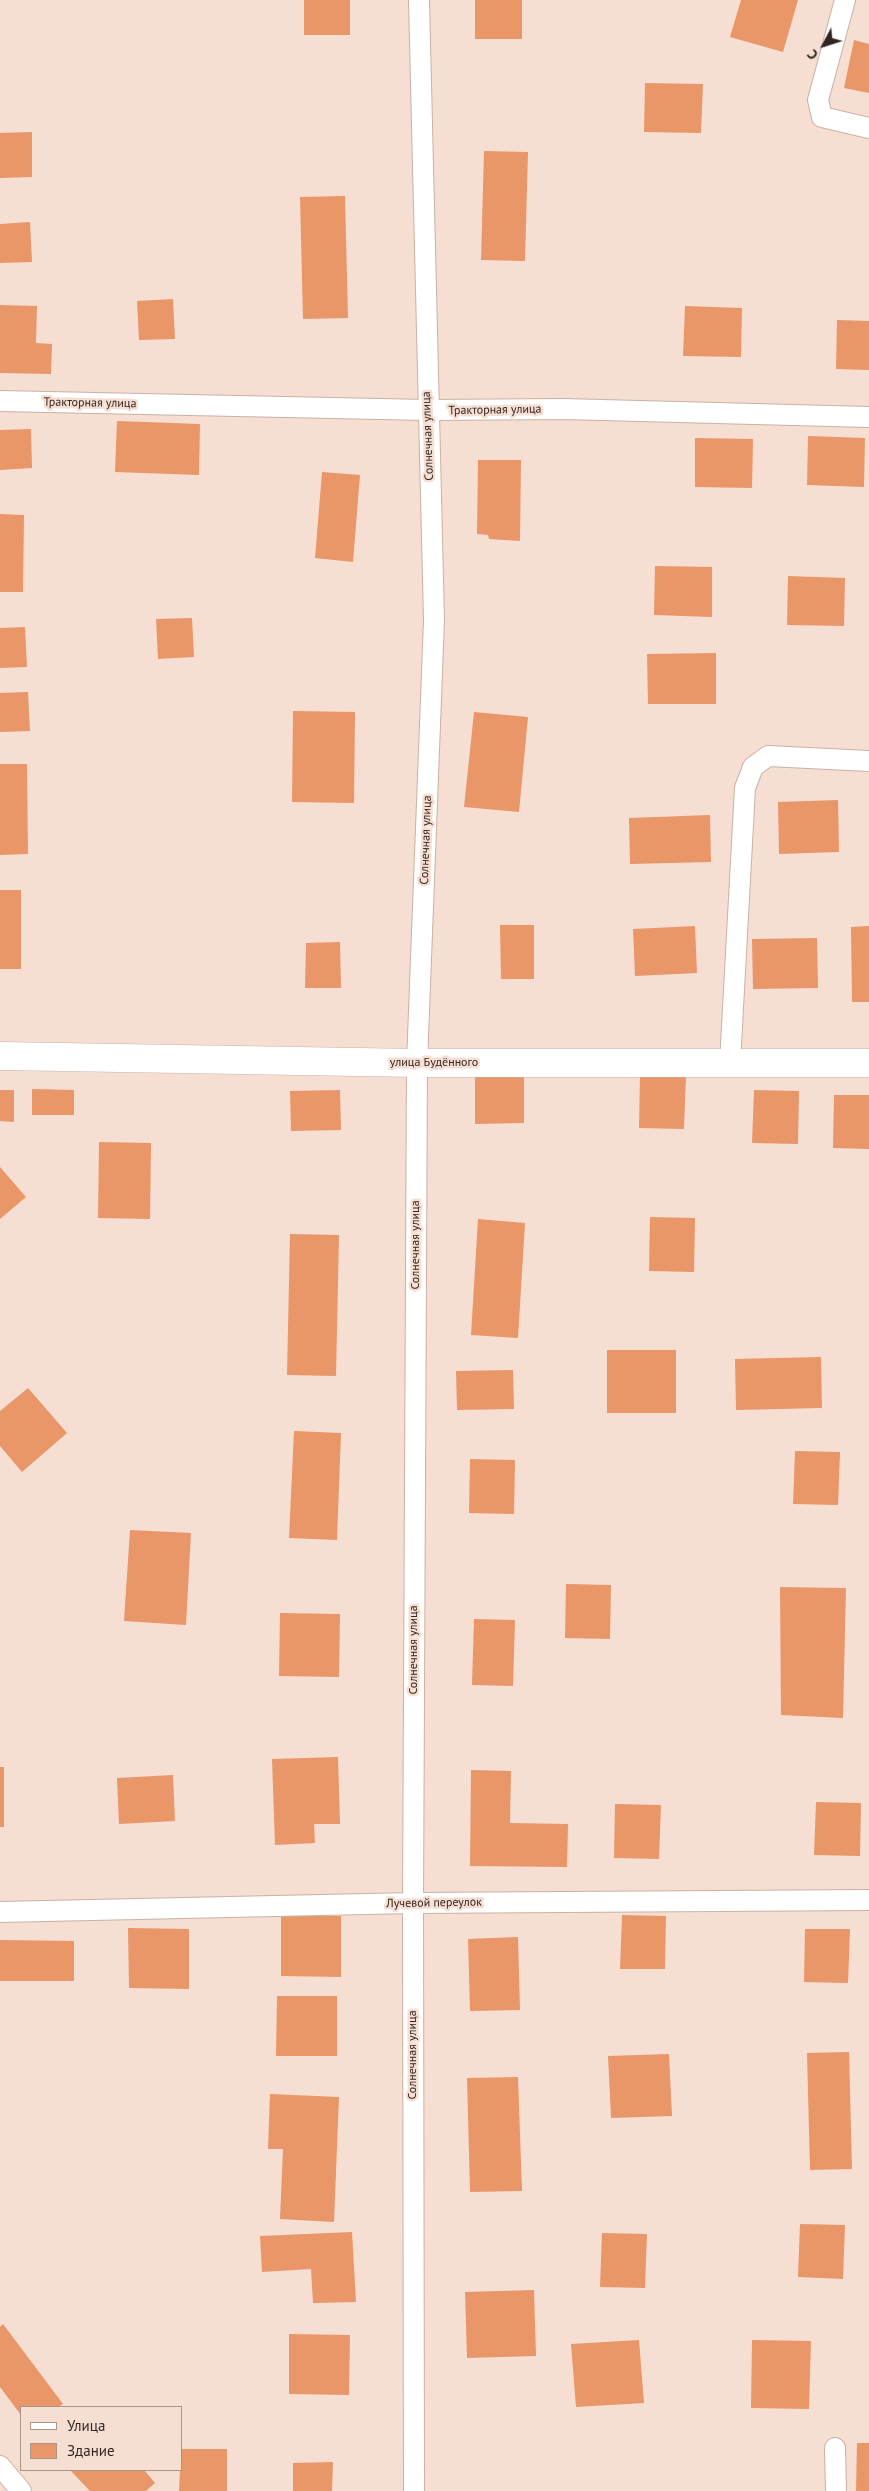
<!DOCTYPE html>
<html>
<head>
<meta charset="utf-8">
<style>
	body { margin:0 }
	#map { position:relative; width:869px; height:2491px; overflow:hidden; background:#f7ded2; font-family:"PT Sans",sans-serif }
	canvas { display:block }
	.legend { position:absolute; left:20px; top:2406px; width:162px; height:65px; box-sizing:border-box; background:#f7ded2; border:1px solid #a7958c; margin:0; padding:6px 9px; list-style:none; font-size:15px; color:#302722 }
	.legend li { display:flex; align-items:center; gap:10px; height:25px }
	.legend b { width:25px; border:1px solid #a7958c }
	.north { position:absolute; left:799px; top:20px; width:50px; height:50px; -webkit-text-stroke:4px #f7ded2; paint-order:stroke; rotate:230deg; font-size:14px; font-weight:700; line-height:20px; text-align:center; color:#302722 }
	.north::after { content:''; display:block; margin:auto; width:18px; height:22px; background:#302722; clip-path:polygon(50% 0,100% 100%,50% 72%,0 100%) }
</style>
</head>
<body>
<div id="map">
<canvas width="869" height="2491"></canvas>
<ul class="legend">
<li><b style="height:6px;background:#fff"></b>Улица</li>
<li><b style="height:14px;background:#e99669"></b>Здание</li>
</ul>
<div class="north">С</div>
</div>
<script>
const ctx = document.querySelector('canvas').getContext('2d');
ctx.lineJoin = 'round';
function fillPath(path, color) {
  ctx.fillStyle = color;
  ctx.fill(path, 'evenodd');
}
function shape(rows) {
  const path = new Path2D();
  for (const r of rows) {
    path.moveTo(r[0], r[1]);
    for (let i = 2; i < r.length; i += 2) path.lineTo(r[i], r[i + 1]);
  }
  return path;
}
function stroke(path, color, width, dash) {
  ctx.strokeStyle = color;
  ctx.lineWidth = width;
  ctx.lineCap = dash ? 'butt' : 'round';
  ctx.setLineDash(dash || []);
  ctx.stroke(path);
}
function label(font, color, halo, rows, align = 'center') {
  ctx.font = font + ' "PT Sans",sans-serif';
  ctx.lineWidth = 5;
  ctx.setLineDash([]);
  ctx.textBaseline = 'middle';
  ctx.strokeStyle = halo;
  ctx.fillStyle = color;
  for (const [text, x, y, turn = 0] of rows) {
    ctx.save();
    ctx.translate(x, y);
    ctx.rotate((+turn || 0) * Math.PI / 180);
    ctx.textAlign = isNaN(turn) ? turn : align;
    if (halo) ctx.strokeText(text, 0, 0);
    ctx.fillText(text, 0, 0);
    ctx.restore();
  }
}
fillPath(shape([
	[304,0,350,0,350,35,304,35],
	[475,0,522,0,522,39,475,39],
	[741,0,798,0,783,52,730,37],
	[854,40,869,44,869,93,844,88],
	[645,83,703,84,701,133,644,132],
	[32,132,32,177,0,178,0,133],
	[484,151,528,152,525,261,481,260],
	[345,196,348,318,303,319,300,197],
	[30,222,32,262,0,263,0,224],
	[173,299,175,339,139,340,137,301],
	[0,305,37,306,36,343,52,344,51,374,0,373],
	[685,306,742,308,741,357,683,356],
	[837,320,869,321,869,370,836,369],
	[117,421,200,424,199,475,115,472],
	[31,429,32,468,0,470,0,430],
	[808,436,865,438,864,487,807,485],
	[695,438,753,439,752,488,695,487],
	[478,460,521,460,520,541,489,539,488,535,477,534],
	[322,472,360,475,353,562,315,558],
	[0,514,24,515,23,592,0,592],
	[655,566,712,567,712,617,654,615],
	[788,576,845,578,844,626,787,625],
	[192,618,194,657,158,659,156,619],
	[25,627,27,667,0,668,0,628],
	[716,653,716,704,648,704,647,654],
	[28,692,30,731,0,732,0,693],
	[293,711,355,712,354,803,292,802],
	[474,712,528,717,519,812,464,807],
	[0,764,27,764,28,854,0,855],
	[838,800,839,852,779,854,778,802],
	[710,815,711,862,630,864,629,818],
	[0,890,21,890,21,969,0,969],
	[500,925,534,925,534,979,501,979],
	[695,926,697,973,635,976,633,929],
	[869,926,869,1002,852,1002,851,927],
	[817,938,818,988,753,989,752,939],
	[340,942,341,988,305,988,306,943],
	[640,1074,686,1075,684,1129,639,1128],
	[524,1076,524,1123,475,1124,475,1077],
	[32,1089,74,1090,74,1115,32,1115],
	[0,1090,14,1090,14,1122,0,1121],
	[340,1090,341,1130,291,1131,290,1091],
	[754,1090,799,1091,798,1144,752,1143],
	[834,1095,869,1095,869,1149,833,1148],
	[99,1142,151,1143,150,1219,98,1218],
	[0,1167,26,1197,0,1219],
	[650,1217,695,1218,694,1272,649,1271],
	[478,1219,525,1223,518,1338,471,1335],
	[290,1234,339,1235,336,1376,287,1375],
	[607,1350,676,1350,676,1413,607,1413],
	[821,1357,822,1408,736,1410,735,1359],
	[513,1370,514,1409,457,1410,456,1371],
	[28,1388,67,1433,22,1472,0,1446,0,1411],
	[294,1431,341,1433,337,1540,289,1538],
	[795,1451,840,1452,838,1505,793,1504],
	[470,1459,515,1460,514,1514,469,1513],
	[130,1530,191,1533,186,1625,124,1621],
	[566,1584,611,1585,610,1639,565,1638],
	[780,1587,846,1588,843,1718,781,1715],
	[280,1613,340,1614,339,1677,279,1676],
	[474,1619,515,1620,513,1686,472,1685],
	[338,1757,340,1824,314,1824,315,1843,275,1845,272,1759],
	[0,1767,4,1767,4,1827,0,1827],
	[471,1770,511,1771,510,1823,568,1824,567,1867,470,1866],
	[173,1775,175,1821,119,1824,117,1778],
	[816,1802,861,1803,860,1856,814,1855],
	[615,1804,661,1805,659,1859,614,1858],
	[622,1915,666,1916,665,1969,620,1969],
	[281,1916,341,1916,341,1977,281,1976],
	[128,1928,189,1929,189,1989,129,1988],
	[805,1929,850,1929,848,1983,804,1982],
	[518,1937,520,2010,470,2011,468,1939],
	[0,1940,74,1941,74,1981,0,1981],
	[277,1996,337,1996,337,2056,276,2056],
	[849,2052,852,2169,810,2170,807,2053],
	[669,2054,672,2116,611,2118,608,2056],
	[518,2077,522,2191,470,2192,467,2078],
	[270,2094,339,2097,334,2222,280,2219,283,2149,268,2149],
	[800,2224,845,2225,843,2279,798,2277],
	[352,2232,356,2302,313,2303,311,2269,262,2272,260,2236],
	[602,2233,647,2234,645,2288,600,2287],
	[534,2290,536,2356,467,2358,465,2292],
	[3,2324,63,2404,58,2407,21,2407,21,2415,0,2387,0,2327],
	[289,2334,350,2335,349,2395,289,2394],
	[639,2340,644,2403,576,2407,571,2344],
	[752,2340,811,2341,809,2409,751,2408],
	[857,2443,869,2443,869,2491,856,2491],
	[181,2449,227,2449,227,2491,179,2491],
	[333,2462,332,2491,293,2491,293,2463],
	[70,2470,144,2470,155,2483,146,2491,90,2491]
]), '#e99669');
const service = shape([
	[845,0,818,100,822,117,869,128],
	[0,401,427,410,563,409,869,417],
	[730,1063,745,788,753,767,768,756,869,761],
	[0,1912,413,1903,869,1900],
	[835,2448,836,2491],
	[0,2466,21,2491],
	[414,2491,413,1903,417,1063,434,620,419,0]
]);
const minor = shape([
	[0,1056,417,1063,869,1063]
]);
stroke(service, '#c9b1a5', 22);
stroke(minor, '#c9b1a5', 29);
stroke(service, '#fff', 20);
stroke(minor, '#fff', 28);
label('12px', '#302722', '#f7ded2', [
	["Тракторная улица",90,403,1],
	["Тракторная улица",495,410,-1],
	["Солнечная улица",428,436,-92],
	["Солнечная улица",426,840,-88],
	["улица Будённого",434,1063],
	["Солнечная улица",416,1245,-90],
	["Солнечная улица",414,1650,-90],
	["Лучевой переулок",434,1903,-1],
	["Солнечная улица",413,2055,-90]
]);
</script>
</body>
</html>
